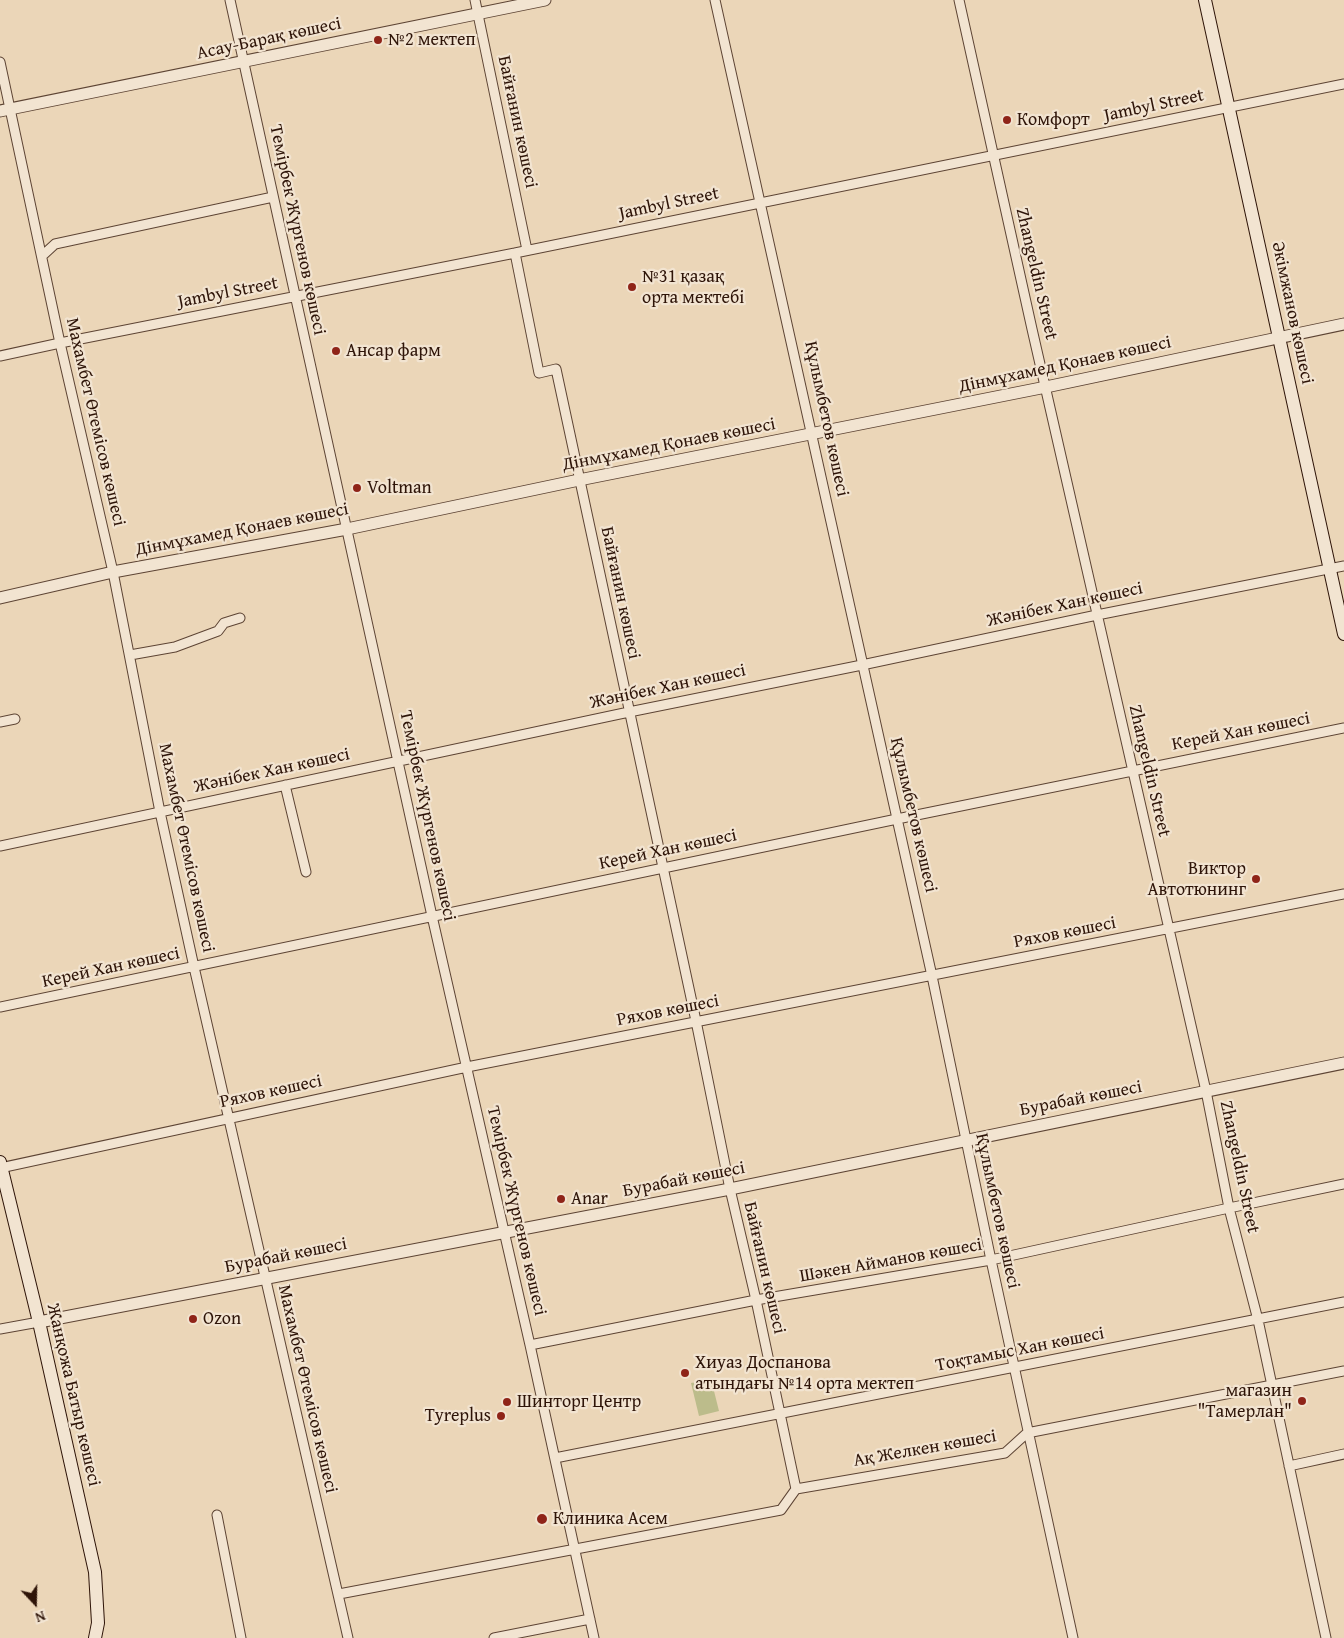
<!DOCTYPE html>
<html>
<head>
<meta charset="utf-8">
<style>
	body { margin:0 }
	#map { position:relative; width:1344px; height:1638px; overflow:hidden; background:#ebd6b8; font-family:"Gentium Book Plus",serif }
	canvas { display:block }
	.north { position:absolute; left:10px; top:1578px; width:50px; height:50px; -webkit-text-stroke:4px #f2e4d1; paint-order:stroke; rotate:159deg; font-size:14px; font-weight:700; line-height:20px; text-align:center; color:#2e1408 }
	.north::after { content:''; display:block; margin:auto; width:18px; height:22px; background:#2e1408; clip-path:polygon(50% 0,100% 100%,50% 72%,0 100%) }
</style>
</head>
<body>
<div id="map">
<canvas width="1344" height="1638"></canvas>
<div class="north">N</div>
</div>
<script>
const ctx = document.querySelector('canvas').getContext('2d');
ctx.lineJoin = 'round';
function fillPath(path, color) {
  ctx.fillStyle = color;
  ctx.fill(path, 'evenodd');
}
function shape(rows) {
  const path = new Path2D();
  for (const r of rows) {
    path.moveTo(r[0], r[1]);
    for (let i = 2; i < r.length; i += 2) path.lineTo(r[i], r[i + 1]);
  }
  return path;
}
function stroke(path, color, width, dash) {
  ctx.strokeStyle = color;
  ctx.lineWidth = width;
  ctx.lineCap = dash ? 'butt' : 'round';
  ctx.setLineDash(dash || []);
  ctx.stroke(path);
}
function label(font, color, halo, rows, align = 'center') {
  ctx.font = font + ' "Gentium Book Plus",serif';
  ctx.lineWidth = 4.5;
  ctx.setLineDash([]);
  ctx.textBaseline = 'middle';
  ctx.strokeStyle = halo;
  ctx.fillStyle = color;
  for (const [text, x, y, turn = 0] of rows) {
    ctx.save();
    ctx.translate(x, y);
    ctx.rotate((+turn || 0) * Math.PI / 180);
    ctx.textAlign = isNaN(turn) ? turn : align;
    if (halo) ctx.strokeText(text, 0, 0);
    ctx.fillText(text, 0, 0);
    ctx.restore();
  }
}
fillPath(shape([
	[711,1379,719,1411,699,1416,691,1383]
]), '#bcbc8b');
const minor = shape([
	[230,0,432,916,530,1345,594,1638],
	[475,0,527,250],
	[715,0,932,976,991,1260,1073,1638],
	[959,0,1032,329,1206,1091,1229,1208,1258,1320,1326,1638],
	[0,62,60,343,113,572,160,812,194,967,348,1638],
	[515,253,539,373,556,369,696,1021,730,1189,756,1300,796,1489],
	[42,256,55,244,273,197],
	[0,356,60,343,515,253,1344,84],
	[130,655,175,647,218,631,224,623,240,618],
	[0,722,15,719],
	[285,785,306,872],
	[0,846,629,712,862,665,1097,615,1344,566],
	[0,1007,897,819,1344,728],
	[0,1168,467,1067,1344,894],
	[0,1329,39,1322],
	[530,1345,756,1300,991,1260,1229,1208,1344,1184],
	[555,1458,1344,1302],
	[1289,1466,1344,1454],
	[217,1515,241,1638],
	[339,1594,781,1510,796,1489,1005,1453,1027,1433,1344,1371],
	[494,1638,590,1619]
]);
const tertiary = shape([
	[0,111,545,0],
	[0,598,113,572,347,529,579,480,1046,387,1344,324],
	[39,1322,730,1189,1344,1063]
]);
const secondary = shape([
	[1205,0,1344,634],
	[0,1162,39,1322,95,1572,98,1623,95,1638]
]);
stroke(minor, '#5d4434', 11);
stroke(tertiary, '#5d4434', 13);
stroke(secondary, '#2e1408', 14);
stroke(minor, '#f2e4d1', 9);
stroke(tertiary, '#f2e4d1', 11);
stroke(secondary, '#f2e4d1', 12);
for (const [x, y, r, color] of [
	[378,40,5,"#8f2418"],
	[1007,120,5,"#8f2418"],
	[632,287,5,"#8f2418"],
	[336,351,5,"#8f2418"],
	[357,488,5,"#8f2418"],
	[1256,879,5,"#8f2418"],
	[561,1199,5,"#8f2418"],
	[193,1319,5,"#8f2418"],
	[685,1373,5,"#8f2418"],
	[1302,1401,5,"#8f2418"],
	[507,1402,5,"#8f2418"],
	[501,1416,5,"#8f2418"],
	[542,1519,6,"#8f2418"]
]) {
  const dot = new Path2D();
  dot.arc(x, y, r, 0, 2 * Math.PI);
  ctx.fillStyle = color;
  ctx.fill(dot);
  stroke(dot, '#f2e4d1', 2);
}
label('18px', '#2e1408', '#f2e4d1', [
	["Асау-Барақ көшесі",269,39,-12],
	["Jambyl Street",1154,106,-12],
	["Байғанин көшесі",517,122,78],
	["Jambyl Street",669,204,-12],
	["Темірбек Жүргенов көшесі",297,230,78],
	["Zhangeldin Street",1036,274,77],
	["Jambyl Street",228,293,-11],
	["Әкімжанов көшесі",1292,313,78],
	["Дінмұхамед Қонаев көшесі",1065,365,-12],
	["Құлымбетов көшесі",826,419,78],
	["Махамбет Өтемісов көшесі",95,422,77],
	["Дінмұхамед Қонаев көшесі",669,445,-11],
	["Дінмұхамед Қонаев көшесі",242,530,-11],
	["Байғанин көшесі",620,593,78],
	["Жәнібек Хан көшесі",1065,605,-12],
	["Жәнібек Хан көшесі",668,687,-12],
	["Керей Хан көшесі",1241,732,-11],
	["Жәнібек Хан көшесі",272,771,-12],
	["Zhangeldin Street",1149,771,77],
	["Құлымбетов көшесі",913,815,77],
	["Темірбек Жүргенов көшесі",427,816,78],
	["Махамбет Өтемісов көшесі",186,848,78],
	["Керей Хан көшесі",668,850,-12],
	["Ряхов көшесі",1065,933,-11],
	["Керей Хан көшесі",111,968,-12],
	["Ряхов көшесі",668,1011,-11],
	["Ряхов көшесі",271,1092,-12],
	["Бурабай көшесі",1081,1099,-11],
	["Zhangeldin Street",1239,1167,78],
	["Бурабай көшесі",684,1180,-11],
	["Темірбек Жүргенов көшесі",516,1211,77],
	["Құлымбетов көшесі",997,1211,78],
	["Бурабай көшесі",286,1256,-11],
	["Шәкен Айманов көшесі",891,1261,-10],
	["Байғанин көшесі",764,1268,77],
	["Тоқтамыс Хан көшесі",1020,1350,-11],
	["Махамбет Өтемісов көшесі",307,1389,77],
	["Жанқожа Батыр көшесі",73,1395,77],
	["Ақ Желкен көшесі",925,1449,-10]
]);
label('18px', '#2e1408', '#f2e4d1', [
	["№2 мектеп",388,40],
	["Комфорт",1017,120],
	["№31 қазақ",642,277],
	["орта мектебі",642,298],
	["Ансар фарм",346,351],
	["Voltman",367,488],
	["Виктор",1246,869,"right"],
	["Автотюнинг",1246,890,"right"],
	["Anar",571,1199],
	["Ozon",203,1319],
	["Хиуаз Доспанова",695,1363],
	["атындағы №14 орта мектеп",695,1384],
	["магазин",1292,1391,"right"],
	["\"Тамерлан\"",1292,1412,"right"],
	["Шинторг Центр",517,1402],
	["Tyreplus",491,1416,"right"],
	["Клиника Асем",553,1519]
], 'left');
</script>
</body>
</html>
